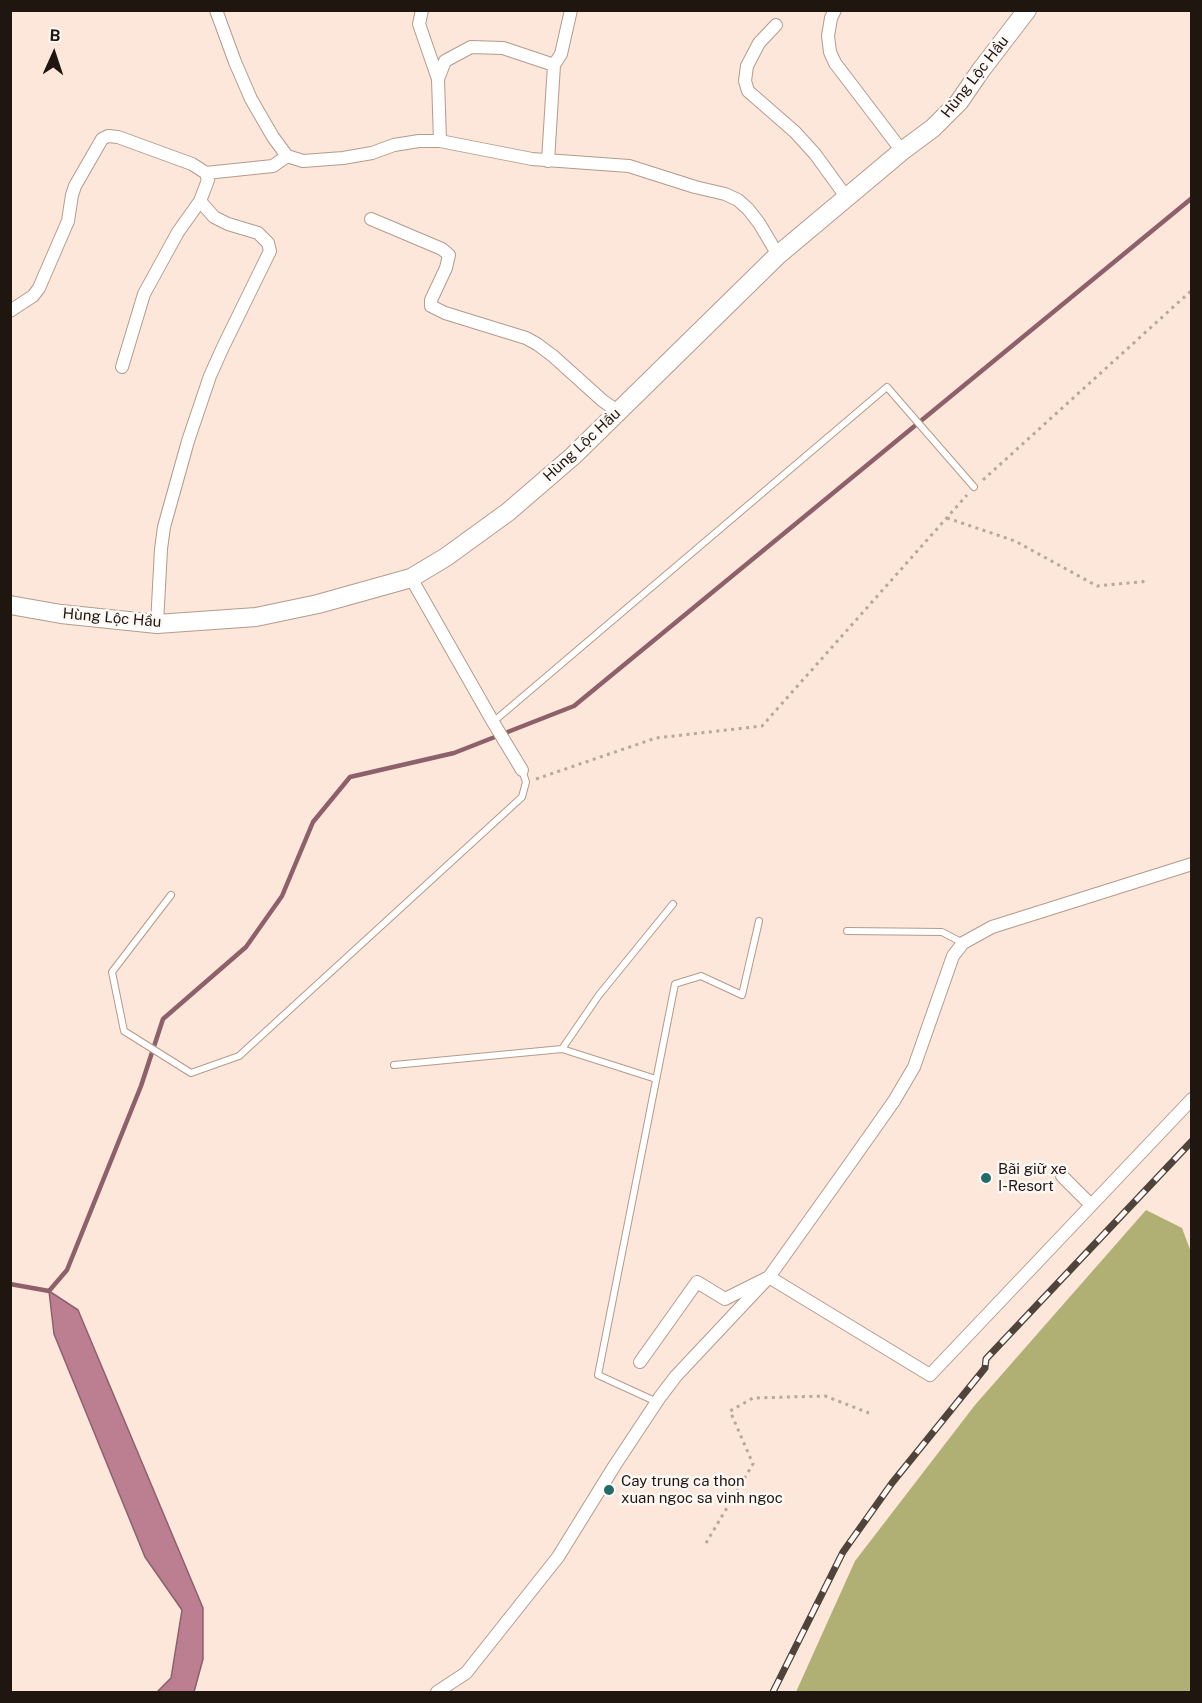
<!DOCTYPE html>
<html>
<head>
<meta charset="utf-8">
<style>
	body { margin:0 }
	#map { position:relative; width:1202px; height:1703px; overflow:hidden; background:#fce7da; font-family:"Public Sans",sans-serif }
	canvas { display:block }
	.frame { position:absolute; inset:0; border:12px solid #1f1610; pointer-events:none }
	.north { position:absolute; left:24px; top:24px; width:60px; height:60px; -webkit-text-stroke:4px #fdf8f4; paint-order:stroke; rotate:3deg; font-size:16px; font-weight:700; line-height:24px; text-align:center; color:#1f1610 }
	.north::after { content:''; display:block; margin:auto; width:21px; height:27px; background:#1f1610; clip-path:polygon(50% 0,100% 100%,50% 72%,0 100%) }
</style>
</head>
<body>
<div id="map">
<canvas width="1202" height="1703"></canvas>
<div class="frame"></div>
<div class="north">B</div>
</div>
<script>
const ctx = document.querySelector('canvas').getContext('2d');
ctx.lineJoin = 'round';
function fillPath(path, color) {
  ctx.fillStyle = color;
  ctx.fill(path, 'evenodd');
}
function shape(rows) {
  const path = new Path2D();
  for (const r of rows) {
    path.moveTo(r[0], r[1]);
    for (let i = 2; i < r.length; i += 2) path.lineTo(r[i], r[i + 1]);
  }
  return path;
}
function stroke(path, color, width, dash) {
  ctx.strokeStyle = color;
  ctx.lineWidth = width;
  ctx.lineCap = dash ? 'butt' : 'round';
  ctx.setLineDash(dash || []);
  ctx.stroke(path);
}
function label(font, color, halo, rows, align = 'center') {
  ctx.font = font + ' "Public Sans",sans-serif';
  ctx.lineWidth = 5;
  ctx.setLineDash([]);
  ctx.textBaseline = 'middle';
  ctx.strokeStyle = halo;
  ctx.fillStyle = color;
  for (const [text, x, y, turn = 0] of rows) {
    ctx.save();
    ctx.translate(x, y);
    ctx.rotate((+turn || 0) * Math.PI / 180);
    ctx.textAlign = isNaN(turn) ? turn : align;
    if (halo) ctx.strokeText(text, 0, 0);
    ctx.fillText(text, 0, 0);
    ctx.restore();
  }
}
fillPath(shape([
	[1146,1210,1182,1228,1191,1252,1191,1692,796,1692,855,1561,975,1405]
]), '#b0b075');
const water = shape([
	[49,1291,78,1310,203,1608,203,1659,194,1692,157,1692,171,1678,182,1610,145,1557,54,1334,49,1291]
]);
fillPath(water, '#bc7f92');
stroke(water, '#8d606b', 1.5);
stroke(shape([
	[10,1284,49,1291],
	[49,1291,67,1270,141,1086,163,1019,246,947,282,896,313,822,350,777,454,753,574,706,1192,198]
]), '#8d606b', 4.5);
const lane = shape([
	[493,722,887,387,974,487],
	[171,895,112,972,124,1031,191,1073,239,1056,522,797,526,782,522,770],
	[847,931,942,932,963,943],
	[562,1049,599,995,673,904],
	[394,1065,562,1049,656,1079],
	[657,1402,598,1375,675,984,701,976,742,995,759,921]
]);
const street = shape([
	[216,10,235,62,251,99,273,137,287,156,303,161,343,158,372,153,394,145,419,141,440,141,532,159,629,166,695,187,725,194,738,200,748,209,759,223,778,255],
	[422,10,419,24,438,79,440,141],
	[835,10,831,18,828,36,830,52,835,63,902,151],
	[776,25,759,43,747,66,745,81,748,91,795,132,815,154,847,198],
	[438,79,445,61,471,47,503,48,554,65],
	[548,161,554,65,561,54,571,10],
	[206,173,273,166,287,156],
	[371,219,442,249,449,255,446,268,431,300,431,306,445,313,526,338,537,344,553,356,603,401,619,412],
	[10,311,33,296,39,288,68,221,72,195,75,186,102,139,108,136,118,137,192,164,206,173,208,180,200,201,178,232,144,294,122,367],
	[411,578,493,722,522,770],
	[157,624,161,549,164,527,188,441,210,376,223,347,270,251,268,243,258,233,228,224,214,217,200,201],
	[1062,1176,1091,1205],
	[640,1362,697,1282,725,1299,769,1277,930,1375,1192,1099],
	[437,1692,466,1673,558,1557,615,1465,660,1397,676,1376,769,1277,851,1162,894,1101,914,1067,953,956,963,943,992,927,1192,864]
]);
const secondary = shape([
	[10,605,61,614,157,624,256,617,318,604,411,578,446,557,508,512,573,456,778,255,902,151,933,128,959,102,981,70,1027,10]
]);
stroke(lane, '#b49b8b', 8);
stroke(street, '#b49b8b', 14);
stroke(secondary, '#b49b8b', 20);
stroke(shape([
	[983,480,1192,290],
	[947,518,1015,541,1097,586,1149,581],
	[536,779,656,738,762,726,967,495],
	[706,1543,753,1464,730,1411,753,1398,825,1396,869,1413]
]), '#b8a79c', 3, [3, 4.5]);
stroke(lane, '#fff', 6);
stroke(street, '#fff', 12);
stroke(secondary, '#fff', 18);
const rail = shape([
	[773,1692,843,1552,892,1483,985,1368,986,1359,1192,1141]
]);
stroke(rail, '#4f433c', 7);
stroke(rail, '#fdf8f4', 4.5, [14]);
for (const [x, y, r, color] of [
	[986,1178,6,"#216c68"],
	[609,1490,6,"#216c68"]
]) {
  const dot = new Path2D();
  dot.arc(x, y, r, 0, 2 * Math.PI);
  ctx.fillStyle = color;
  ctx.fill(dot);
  stroke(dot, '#fdf8f4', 2);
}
label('15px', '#1f1610', '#fdf8f4', [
	["Hùng Lộc Hầu",975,77,-52],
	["Hùng Lộc Hầu",582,445,-43],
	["Hùng Lộc Hầu",112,618,5]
]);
label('15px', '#1f1610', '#fdf8f4', [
	["Bãi giữ xe",998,1169],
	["I-Resort",998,1186],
	["Cay trung ca thon",621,1481],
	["xuan ngoc sa vinh ngoc",621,1498]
], 'left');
</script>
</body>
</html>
